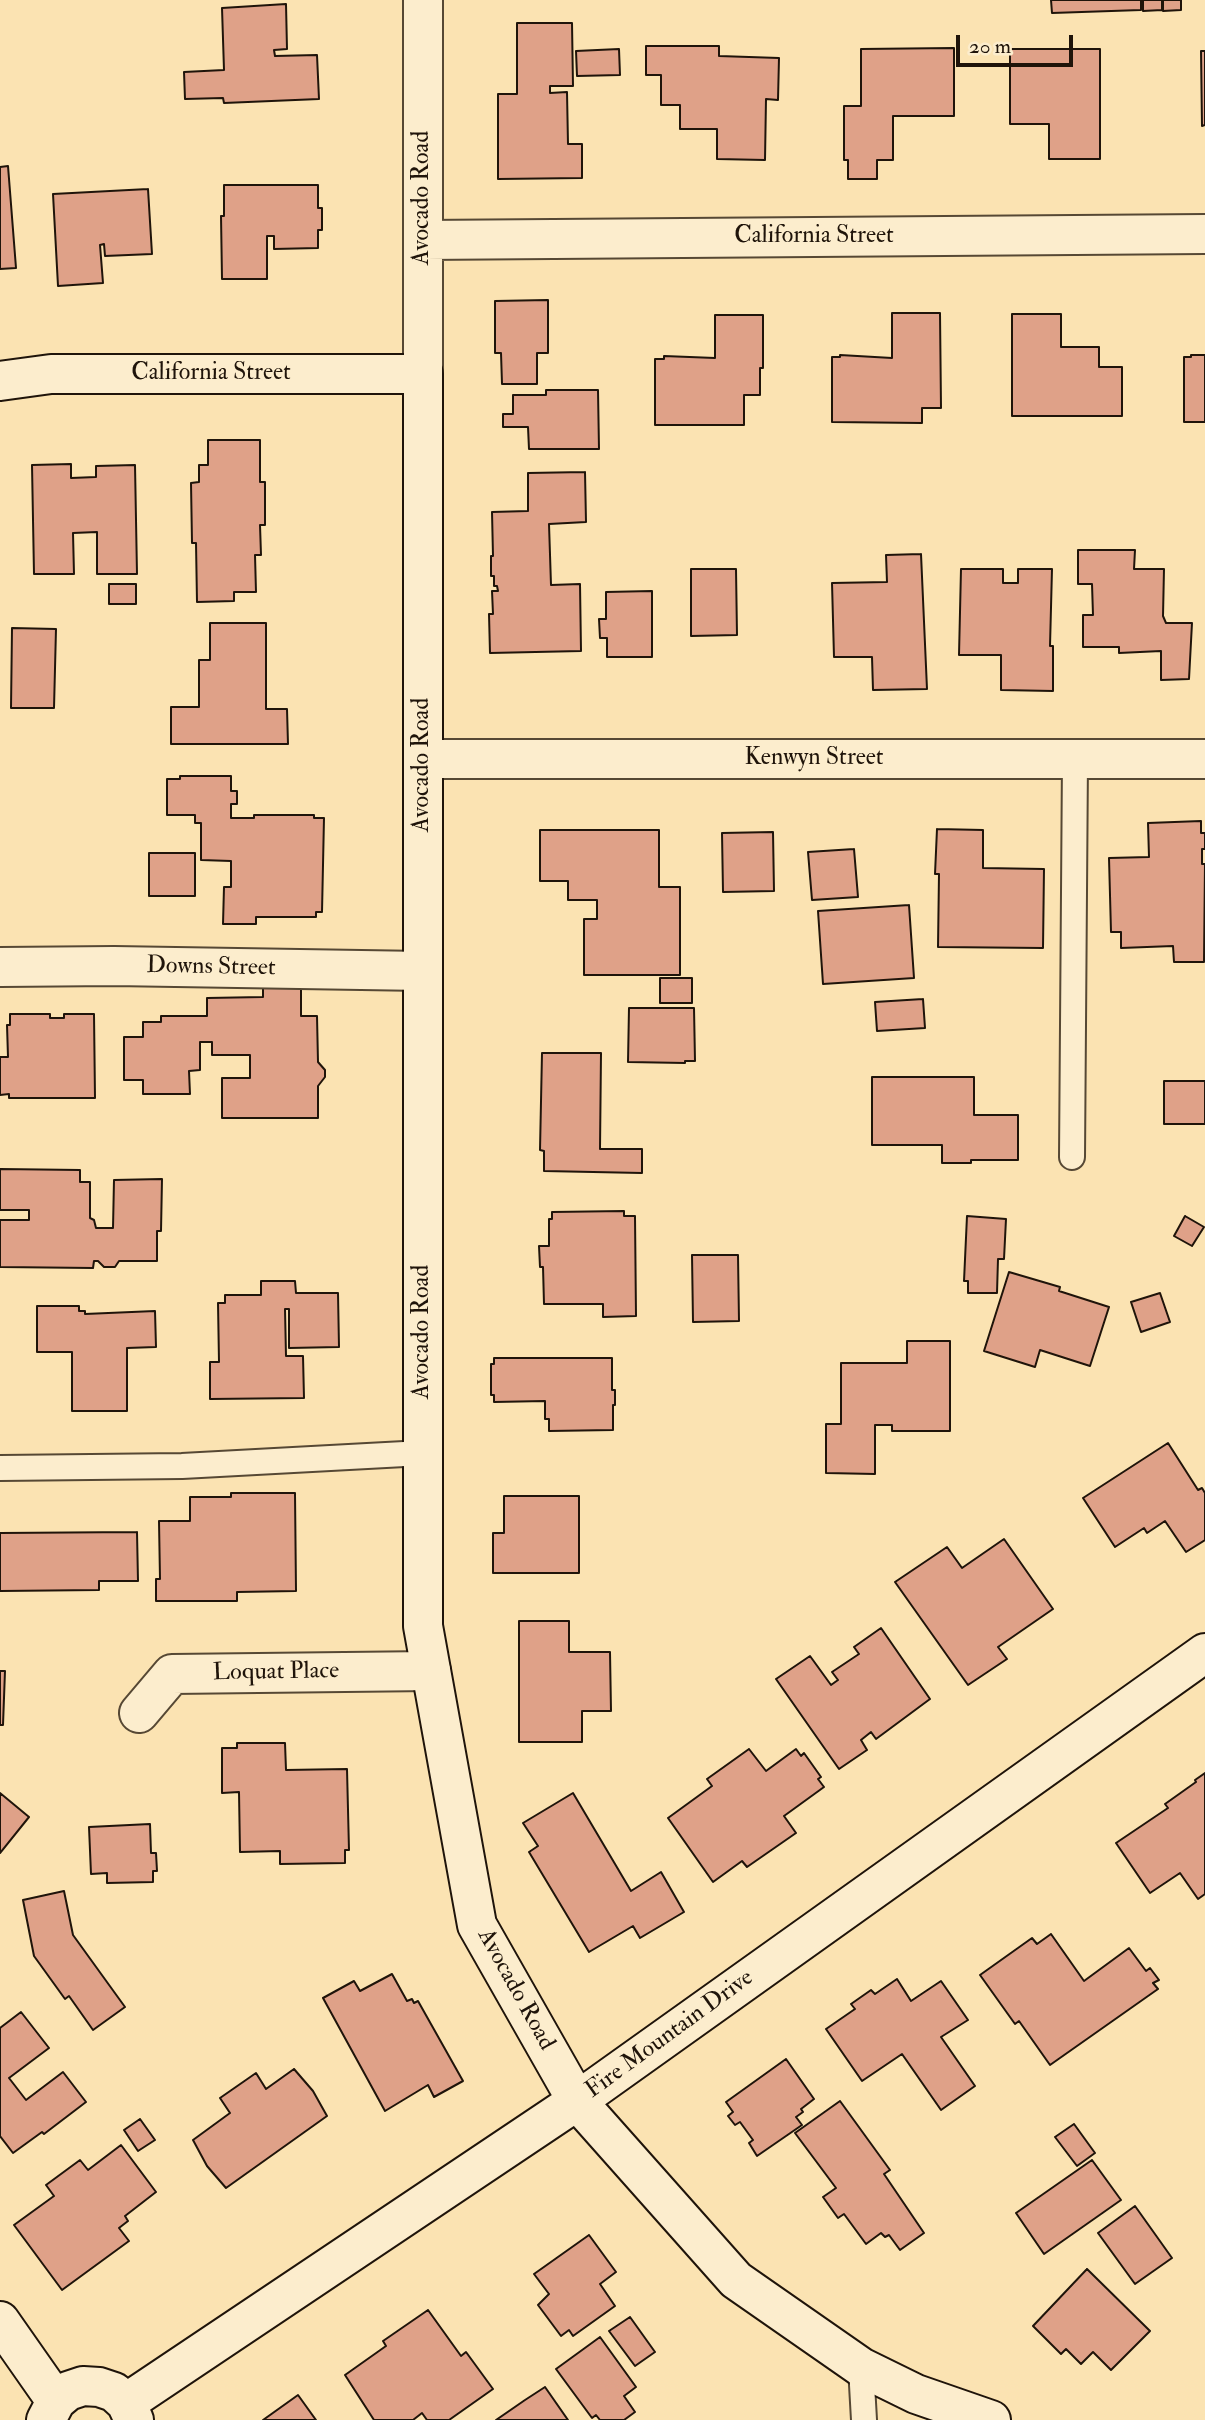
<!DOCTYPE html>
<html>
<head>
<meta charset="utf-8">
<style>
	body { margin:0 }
	#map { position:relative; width:1205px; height:2420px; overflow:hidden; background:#fbe3b2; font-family:"IM FELL Double Pica",serif }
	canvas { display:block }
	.scale { position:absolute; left:956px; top:35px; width:117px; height:32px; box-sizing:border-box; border:4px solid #1f140a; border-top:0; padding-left:9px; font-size:21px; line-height:24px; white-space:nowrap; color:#1f140a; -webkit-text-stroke:5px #fcedcd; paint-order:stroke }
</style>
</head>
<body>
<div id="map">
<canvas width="1205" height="2420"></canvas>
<div class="scale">20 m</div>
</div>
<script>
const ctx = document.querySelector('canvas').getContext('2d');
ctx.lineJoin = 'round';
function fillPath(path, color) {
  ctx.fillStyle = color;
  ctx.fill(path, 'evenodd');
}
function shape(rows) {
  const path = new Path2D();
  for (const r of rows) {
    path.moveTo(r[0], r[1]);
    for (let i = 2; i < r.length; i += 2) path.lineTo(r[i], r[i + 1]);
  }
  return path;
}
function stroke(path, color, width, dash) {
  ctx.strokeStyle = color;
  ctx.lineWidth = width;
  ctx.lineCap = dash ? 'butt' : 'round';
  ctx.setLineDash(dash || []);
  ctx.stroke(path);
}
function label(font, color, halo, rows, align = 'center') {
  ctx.font = font + ' "IM FELL Double Pica",serif';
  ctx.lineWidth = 5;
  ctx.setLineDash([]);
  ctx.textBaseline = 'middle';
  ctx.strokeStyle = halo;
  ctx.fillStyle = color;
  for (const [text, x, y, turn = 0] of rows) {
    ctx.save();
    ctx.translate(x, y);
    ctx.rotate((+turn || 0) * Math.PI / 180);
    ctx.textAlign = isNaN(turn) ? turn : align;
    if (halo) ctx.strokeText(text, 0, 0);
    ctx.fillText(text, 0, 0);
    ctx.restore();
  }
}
const building = shape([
	[1051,0,1141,0,1141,10,1052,13,1051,0],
	[1143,0,1162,0,1162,10,1143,11,1143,0],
	[1163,0,1181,0,1181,10,1163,11,1163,0],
	[286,4,287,49,274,50,275,56,317,55,319,99,224,103,223,98,185,99,184,72,224,70,222,8,286,4],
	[517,23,572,23,573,86,550,86,550,93,567,92,568,144,582,144,582,178,498,179,498,94,517,94,517,23],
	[646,46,719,46,719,56,779,58,778,100,766,99,765,160,717,159,717,129,680,129,680,105,661,105,661,75,646,75,646,46],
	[954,48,954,116,893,116,893,160,877,160,877,179,848,179,848,160,844,160,844,106,861,106,861,49,954,48],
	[619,49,620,75,577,76,576,51,619,49],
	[1010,49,1100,49,1100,159,1049,159,1049,124,1010,124,1010,49],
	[1201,51,1205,51,1205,125,1202,126,1201,51],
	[8,166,16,268,0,269,0,167,8,166],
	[224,185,318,185,318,208,322,208,322,230,318,230,318,248,274,249,274,236,267,236,267,279,222,279,221,216,224,216,224,185],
	[148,189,152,254,105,256,104,244,100,245,103,283,58,286,53,194,148,189],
	[548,300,548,353,537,353,537,384,502,384,501,353,495,353,495,301,548,300],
	[892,313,940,313,941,408,922,408,922,423,832,422,832,357,840,357,840,355,892,358,892,313],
	[1012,314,1061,314,1061,347,1099,347,1099,367,1122,367,1122,416,1012,416,1012,314],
	[715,315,763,315,763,368,760,368,760,395,744,395,744,425,655,425,655,359,664,359,664,356,715,358,715,315],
	[1191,355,1205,355,1205,422,1184,422,1184,357,1191,357,1191,355],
	[546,390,598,390,599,449,529,449,528,427,503,427,503,414,513,414,513,395,546,395,546,390],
	[208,440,260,440,260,482,265,482,265,525,260,525,261,555,255,555,256,592,234,592,234,601,197,602,196,543,192,543,191,483,199,482,199,465,208,465,208,440],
	[71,464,71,478,96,477,96,466,135,465,137,574,97,574,97,532,73,533,74,574,34,574,32,465,71,464],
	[585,472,586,522,549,524,551,585,580,584,581,651,490,653,489,614,493,614,492,591,498,591,497,586,494,586,494,576,491,576,491,556,493,556,492,512,528,511,528,473,585,472],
	[1078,550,1135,550,1134,569,1164,569,1163,616,1166,623,1192,623,1189,679,1161,680,1161,651,1119,653,1119,647,1083,647,1083,615,1093,615,1092,584,1078,584,1078,550],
	[921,554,927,689,873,690,872,657,834,657,832,583,887,582,886,555,921,554],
	[691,569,736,569,737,635,691,636,691,569],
	[961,569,1003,569,1003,583,1018,583,1018,569,1052,569,1050,646,1053,646,1053,691,1001,690,1001,655,959,655,961,569],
	[109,584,136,584,136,604,109,604,109,584],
	[652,591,652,657,607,657,607,638,600,638,599,619,606,619,606,592,652,591],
	[210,623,266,623,266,709,287,709,288,744,171,744,171,707,199,707,199,660,210,660,210,623],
	[12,628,56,629,54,708,11,708,12,628],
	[180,776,231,776,231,791,237,791,237,804,231,804,231,818,254,818,254,815,314,815,314,818,324,818,322,912,316,912,316,917,256,917,256,924,223,924,224,887,231,887,231,861,201,860,201,823,195,823,195,815,167,815,167,779,180,779,180,776],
	[1201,821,1201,833,1205,833,1205,849,1202,849,1202,864,1205,864,1204,962,1174,962,1173,946,1121,948,1121,932,1111,932,1109,858,1149,857,1148,823,1201,821],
	[937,829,983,830,983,868,1044,869,1043,948,938,947,939,874,935,874,937,829],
	[540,830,659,830,659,887,680,887,680,975,584,975,584,919,597,919,597,900,568,900,568,881,540,881,540,830],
	[773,832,774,891,723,892,722,833,773,832],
	[854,849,858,897,812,900,808,852,854,849],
	[149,853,195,853,195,896,149,896,149,853],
	[909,905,914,978,823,984,818,911,909,905],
	[660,978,692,978,692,1003,660,1003,660,978],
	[263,986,301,986,301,1016,317,1016,318,1062,325,1070,325,1077,318,1086,318,1118,222,1118,222,1078,250,1078,250,1055,212,1055,212,1042,200,1042,200,1070,189,1071,190,1094,143,1094,143,1080,124,1080,124,1037,143,1037,143,1022,161,1022,161,1016,207,1016,207,998,263,997,263,986],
	[923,999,925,1028,877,1031,875,1002,923,999],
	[629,1008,694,1008,695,1061,685,1061,685,1063,628,1062,629,1008],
	[10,1014,50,1014,50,1018,64,1018,64,1014,94,1014,95,1098,9,1098,9,1094,0,1095,0,1057,8,1057,7,1025,10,1025,10,1014],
	[542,1053,601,1053,600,1149,642,1149,642,1173,544,1171,544,1151,540,1150,542,1053],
	[872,1077,974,1077,974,1115,1018,1115,1018,1160,971,1160,971,1163,942,1163,942,1145,872,1145,872,1077],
	[1164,1081,1205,1081,1205,1124,1164,1124,1164,1081],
	[0,1169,80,1170,80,1182,90,1182,90,1218,94,1220,96,1228,113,1228,114,1180,162,1179,161,1231,157,1231,157,1261,119,1261,115,1267,104,1267,98,1261,94,1261,93,1268,0,1267,0,1220,29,1220,29,1210,0,1210,0,1169],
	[624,1211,624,1216,635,1216,636,1316,603,1317,603,1304,544,1304,543,1267,540,1267,539,1246,549,1246,549,1219,552,1219,552,1212,624,1211],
	[967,1216,1006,1219,1004,1259,998,1259,997,1293,968,1293,968,1281,964,1281,967,1216],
	[1185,1216,1204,1227,1192,1246,1174,1236,1185,1216],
	[692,1255,738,1255,739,1321,693,1322,692,1255],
	[1009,1272,1060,1287,1059,1291,1109,1307,1090,1366,1040,1350,1035,1367,984,1351,1009,1272],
	[261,1281,295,1281,296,1293,338,1293,339,1347,289,1348,289,1309,285,1309,286,1356,303,1356,304,1398,210,1399,210,1362,219,1362,218,1303,225,1303,225,1295,261,1295,261,1281],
	[1160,1293,1170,1322,1141,1332,1131,1302,1160,1293],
	[37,1306,79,1306,79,1311,85,1311,85,1314,155,1311,156,1347,127,1348,127,1411,72,1411,72,1352,37,1352,37,1306],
	[907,1341,950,1341,950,1431,892,1431,892,1425,875,1425,875,1474,826,1473,826,1424,841,1424,841,1363,907,1363,907,1341],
	[494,1358,612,1358,612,1390,615,1390,615,1405,613,1405,613,1430,549,1431,549,1419,545,1419,545,1401,494,1402,494,1395,491,1395,491,1364,494,1364,494,1358],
	[1168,1443,1198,1490,1202,1488,1205,1493,1205,1540,1186,1552,1165,1521,1147,1533,1144,1528,1115,1547,1083,1498,1168,1443],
	[231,1493,295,1493,296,1591,237,1592,237,1601,156,1601,156,1579,160,1579,159,1521,190,1521,190,1497,231,1497,231,1493],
	[504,1496,579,1496,579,1573,493,1573,493,1533,504,1533,504,1496],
	[137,1532,138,1581,99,1581,99,1590,0,1591,0,1533,137,1532],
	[1004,1539,1053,1609,998,1647,1007,1659,968,1685,895,1582,947,1547,962,1568,1004,1539],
	[519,1621,569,1621,569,1652,610,1652,611,1711,582,1711,582,1742,519,1742,519,1621],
	[881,1628,930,1699,876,1739,871,1732,861,1740,867,1750,839,1769,776,1679,810,1656,831,1685,838,1680,832,1672,859,1654,854,1647,881,1628],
	[0,1671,5,1671,3,1725,0,1725,0,1671],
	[237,1743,285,1743,286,1770,347,1769,349,1850,345,1850,345,1863,280,1864,280,1851,240,1852,239,1792,222,1793,222,1748,237,1748,237,1743],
	[749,1749,766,1771,796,1749,801,1756,804,1753,821,1777,818,1779,824,1787,784,1816,796,1833,747,1867,742,1861,713,1882,668,1818,712,1786,707,1779,749,1749],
	[1205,1773,1205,1894,1198,1899,1180,1873,1150,1893,1116,1843,1168,1808,1165,1804,1196,1782,1195,1780,1205,1773],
	[0,1793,29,1817,0,1853,0,1793],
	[573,1793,631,1891,661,1872,684,1912,640,1938,633,1926,589,1952,529,1852,538,1846,523,1823,573,1793],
	[150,1824,151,1853,156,1853,157,1871,153,1871,153,1882,107,1883,107,1873,91,1874,89,1827,150,1824],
	[64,1891,73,1935,125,2007,93,2030,69,1996,65,1999,34,1956,23,1900,64,1891],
	[1051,1934,1084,1981,1129,1948,1146,1971,1150,1968,1159,1980,1153,1983,1158,1989,1050,2065,1019,2021,1015,2024,980,1975,1032,1938,1037,1944,1051,1934],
	[392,1974,407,2001,412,1999,414,2003,418,2001,463,2081,434,2097,428,2085,385,2111,323,1998,354,1981,360,1991,392,1974],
	[897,1979,911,2001,941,1981,968,2020,941,2037,975,2086,941,2110,902,2054,862,2081,826,2029,855,2009,851,2004,871,1990,875,1994,897,1979],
	[21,2012,49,2048,9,2078,26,2100,63,2072,86,2102,44,2134,42,2132,13,2153,0,2136,0,2028,21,2012],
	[786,2059,814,2099,801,2109,803,2112,796,2117,802,2125,757,2156,749,2143,753,2140,740,2122,735,2125,728,2116,733,2112,726,2102,786,2059],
	[294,2069,313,2091,327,2116,226,2188,207,2166,193,2140,230,2113,220,2098,256,2073,266,2089,294,2069],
	[840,2101,890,2170,884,2174,924,2233,900,2250,889,2235,885,2237,881,2233,866,2244,844,2214,838,2218,823,2197,836,2188,795,2133,840,2101],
	[140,2119,155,2140,138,2151,124,2130,140,2119],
	[1074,2124,1095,2153,1077,2166,1055,2137,1074,2124],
	[121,2145,156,2192,125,2216,128,2221,119,2228,129,2241,62,2290,14,2225,54,2196,46,2185,80,2160,88,2170,121,2145],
	[1092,2160,1121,2200,1044,2254,1016,2213,1092,2160],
	[1135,2206,1172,2258,1135,2284,1098,2233,1135,2206],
	[589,2235,616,2272,600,2284,615,2306,573,2336,569,2330,561,2336,538,2305,549,2294,534,2274,589,2235],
	[1087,2269,1150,2331,1111,2370,1093,2352,1081,2364,1066,2349,1061,2354,1033,2326,1087,2269],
	[428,2310,461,2356,466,2352,493,2389,449,2420,427,2420,422,2413,413,2420,374,2420,345,2375,386,2346,383,2341,428,2310],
	[630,2317,655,2352,635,2366,609,2331,630,2317],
	[600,2337,636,2387,624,2396,635,2412,624,2420,600,2420,596,2415,592,2418,556,2369,600,2337],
	[545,2387,568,2420,496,2420,525,2400,545,2387],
	[298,2395,316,2420,263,2420,298,2395]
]);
fillPath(building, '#dfa188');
stroke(building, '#1f140a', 2);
const lane = shape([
	[1072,1157,1075,759],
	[0,1468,182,1466,423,1453],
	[861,2367,864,2420]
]);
const street = shape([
	[423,0,423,374],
	[423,240,1205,234],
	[423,759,1205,759],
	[0,967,114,966,423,971],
	[139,1713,172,1674,431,1671]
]);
const secondary = shape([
	[0,381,51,374,423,374,423,1626,477,1925,577,2101,736,2280,861,2367,916,2394,991,2420],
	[0,2321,56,2401],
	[126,2403,577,2101,1205,1653],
	[46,2420,56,2401,68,2391,83,2386,99,2387,114,2392,126,2403,134,2420]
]);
stroke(lane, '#564834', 28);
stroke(street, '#564834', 42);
stroke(secondary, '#1f140a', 42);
stroke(lane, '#fcedcd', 24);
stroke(street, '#fcedcd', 38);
stroke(secondary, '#fcedcd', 38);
label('24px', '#1f140a', '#fcedcd', [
	["Avocado Road",423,198,-90],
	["California Street",814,237],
	["California Street",211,374],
	["Kenwyn Street",814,759],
	["Avocado Road",423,765,-90],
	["Downs Street",211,968,1],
	["Avocado Road",423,1332,-90],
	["Loquat Place",276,1673,-1],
	["Avocado Road",515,1990,61],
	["Fire Mountain Drive",670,2035,-36]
]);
</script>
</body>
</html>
